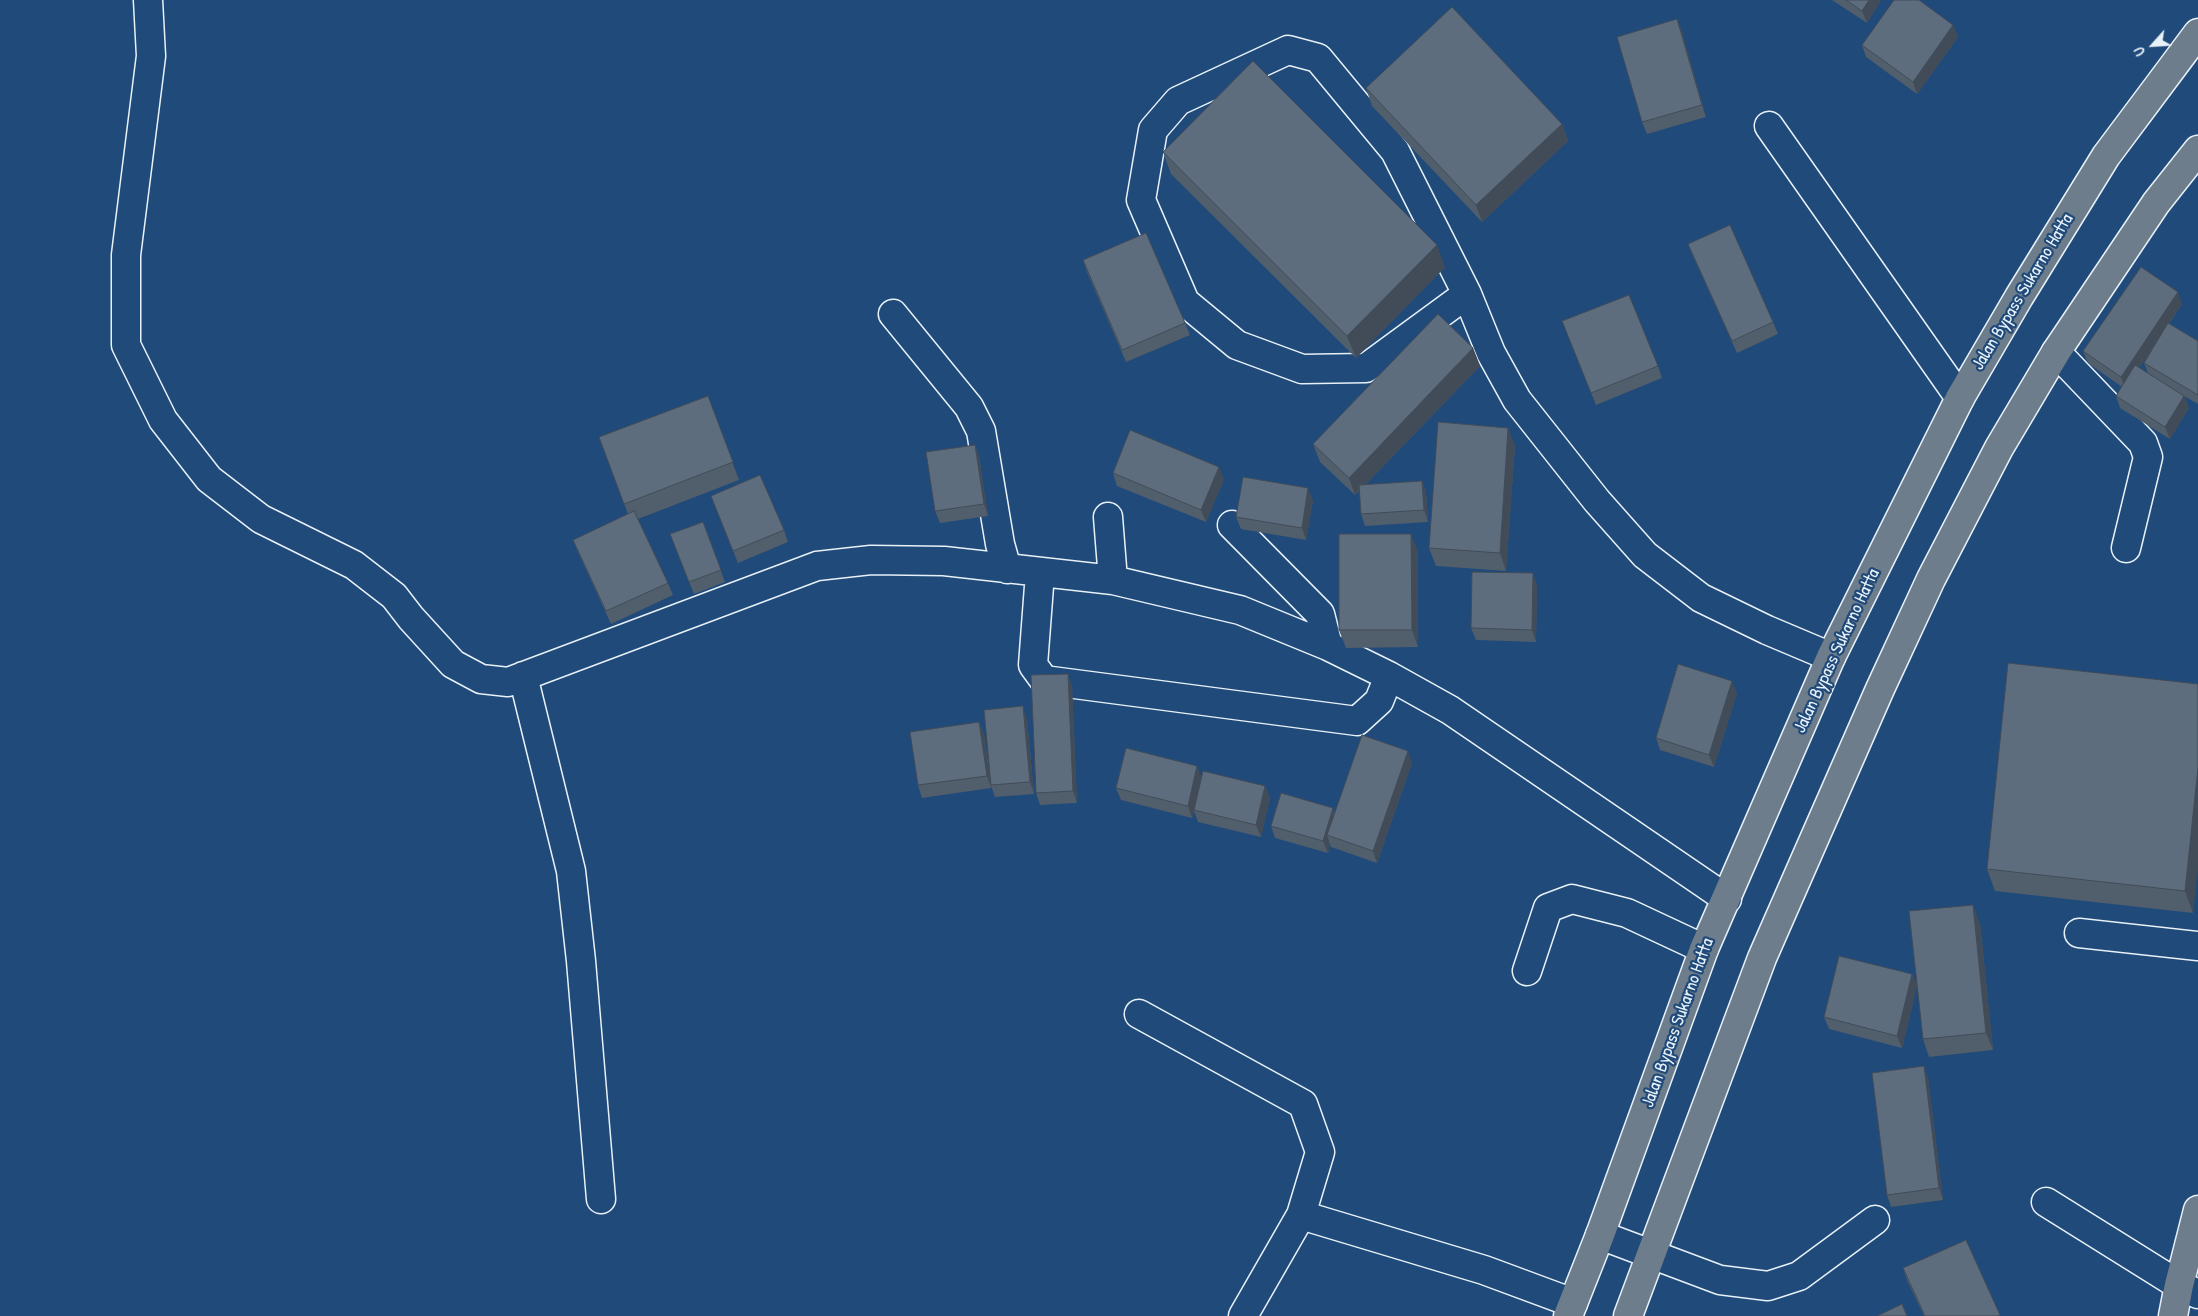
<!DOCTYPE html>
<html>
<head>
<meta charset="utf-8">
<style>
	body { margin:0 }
	#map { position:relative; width:2198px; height:1316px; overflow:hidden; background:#1f4a7a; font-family:"Patrick Hand",sans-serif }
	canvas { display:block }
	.north { position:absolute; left:2128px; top:20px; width:50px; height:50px; -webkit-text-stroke:4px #1f4a7a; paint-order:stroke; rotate:244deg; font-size:14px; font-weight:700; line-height:20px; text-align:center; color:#e8f1f8 }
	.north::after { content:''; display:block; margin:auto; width:18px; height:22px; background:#e8f1f8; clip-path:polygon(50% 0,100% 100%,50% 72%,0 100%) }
</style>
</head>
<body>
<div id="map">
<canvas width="2198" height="1316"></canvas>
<div class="north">U</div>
</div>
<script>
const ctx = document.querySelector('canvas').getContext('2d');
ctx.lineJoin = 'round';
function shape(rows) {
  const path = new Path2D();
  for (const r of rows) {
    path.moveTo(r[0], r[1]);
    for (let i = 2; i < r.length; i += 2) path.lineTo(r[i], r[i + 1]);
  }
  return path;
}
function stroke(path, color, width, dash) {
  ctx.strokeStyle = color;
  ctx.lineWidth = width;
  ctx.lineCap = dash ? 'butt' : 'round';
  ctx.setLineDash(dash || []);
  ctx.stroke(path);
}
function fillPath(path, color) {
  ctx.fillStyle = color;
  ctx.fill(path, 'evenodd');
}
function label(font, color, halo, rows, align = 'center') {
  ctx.font = font + ' "Patrick Hand",sans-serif';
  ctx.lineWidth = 4.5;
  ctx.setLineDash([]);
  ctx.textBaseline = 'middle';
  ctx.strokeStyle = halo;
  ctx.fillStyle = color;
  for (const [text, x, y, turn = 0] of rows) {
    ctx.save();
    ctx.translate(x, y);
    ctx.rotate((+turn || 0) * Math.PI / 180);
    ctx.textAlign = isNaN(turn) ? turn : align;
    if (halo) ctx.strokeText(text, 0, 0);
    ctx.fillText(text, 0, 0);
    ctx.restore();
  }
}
const minor = shape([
	[148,0,151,56,126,255,126,345,163,420,209,479,261,519,354,565,394,596,411,618,453,664,481,679,508,682,817,566,871,560,944,561,1113,580,1240,610,1328,646,1389,676,1450,710,1727,899],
	[1769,126,1960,398],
	[1467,294,1366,368,1302,369,1237,345,1185,302,1141,200,1153,130,1178,101,1288,50,1318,58,1395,151,1467,294,1491,353,1517,400,1597,501,1645,555,1701,598,1767,630,1831,657],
	[893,314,969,407,981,431,1000,544,1007,569],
	[2056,352,2143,443,2148,457,2126,548],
	[1108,517,1113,580],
	[1232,525,1320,614,1328,646],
	[1040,573,1033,665,1044,680,1357,721,1379,701,1389,676],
	[523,676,571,871,581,961,601,1199],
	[2079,933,2198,946],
	[1527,971,1548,908,1572,899,1627,913,1704,949],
	[1139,1014,1303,1104,1320,1152,1301,1215,1484,1270,1573,1303],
	[2046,1202,2179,1285,2198,1294],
	[1600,1235,1720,1280,1768,1286,1799,1276,1875,1220],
	[1243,1316,1301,1215]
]);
const major = shape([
	[2173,1316,2179,1285,2198,1210]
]);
const highway = shape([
	[1568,1316,1600,1235,1704,949,1831,657,1960,398,2019,297,2106,156,2198,33],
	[1628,1316,1762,958,1880,689,1931,579,1999,448,2056,352,2156,203,2198,150]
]);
stroke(minor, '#e8f1f8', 31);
stroke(major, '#e8f1f8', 31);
stroke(highway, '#e8f1f8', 31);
stroke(minor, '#1f4a7a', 28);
stroke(major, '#6d7d8c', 28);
stroke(highway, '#6d7d8c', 28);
fillPath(shape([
	[1832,0,1881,0,1867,23],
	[1677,19,1682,32,1706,117,1647,134,1642,122],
	[1958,37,1917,94,1866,57,1862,45],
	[1366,88,1562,124,1568,141,1482,222,1372,106],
	[1163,152,1445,267,1356,358,1171,174],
	[1688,244,1773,322,1778,334,1737,353,1693,256],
	[1083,260,1185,323,1190,335,1126,362,1087,272],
	[2182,304,2169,324,2198,341,2198,404,2184,396,2189,408,2170,439,2120,408,2116,396,2122,387,2088,363,2083,351],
	[2157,342,2144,363,2148,373,2139,368],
	[1562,321,1658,366,1662,378,1596,405],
	[1473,348,1480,366,1365,485,1422,481,1426,493,1428,522,1365,526,1361,514,1360,491,1355,495,1320,462,1313,444],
	[708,396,739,480,638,519,668,583,673,595,611,624,578,552,573,540,628,514,599,437],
	[975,445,979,457,988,516,940,523,935,511],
	[1515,445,1506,571,1436,566,1429,548],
	[1113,473,1224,479,1206,522,1117,486],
	[711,496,784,530,788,542,738,563],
	[1313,500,1306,540,1241,529,1236,517],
	[703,522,725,582,694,594,675,547],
	[1418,551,1418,647,1346,648,1339,630],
	[1537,585,1536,642,1476,640,1471,628],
	[2198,684,2193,913,1995,891,1987,869],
	[1072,686,1077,803,1040,805,1036,793],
	[1737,693,1714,767,1660,750,1656,738],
	[1027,719,1034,794,995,797,991,786,991,788,922,798,918,785,979,722,984,734,991,784],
	[1412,763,1377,863,1331,847,1330,844,1328,853,1275,838,1271,826,1335,813],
	[1201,777,1265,786,1270,798,1261,837,1198,822,1194,811,1192,818,1121,800,1116,788],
	[1980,923,1993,1050,1929,1057,1923,1039],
	[1912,974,1917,986,1902,1048,1829,1029,1824,1017],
	[1928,1078,1943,1200,1891,1207,1887,1195],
	[1966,1240,2000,1316,1924,1316,1907,1280,1903,1268]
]), '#515e6c');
fillPath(shape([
	[1869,0,1881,0,1867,23,1862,11],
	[1677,19,1682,32,1706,117,1702,105],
	[1953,25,1958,37,1917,94,1913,82],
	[1562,124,1568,141,1482,222,1476,205],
	[1437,245,1445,267,1356,358,1347,336],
	[2178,292,2182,304,2125,389,2121,377],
	[1473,348,1480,366,1355,495,1349,478],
	[2184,396,2189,408,2170,439,2165,427],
	[1508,428,1515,445,1506,571,1500,553],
	[975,445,979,457,988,516,984,504],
	[1219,467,1224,479,1206,522,1201,510],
	[1422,481,1426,493,1428,522,1424,510],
	[1308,488,1313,500,1306,540,1302,528],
	[1411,534,1418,551,1418,647,1412,630],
	[1533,573,1537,585,1536,642,1532,630],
	[1068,674,1072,686,1077,803,1073,791],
	[1732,681,1737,693,1714,767,1709,755],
	[1023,706,1027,719,1034,794,1030,782],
	[979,722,984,734,991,788,987,776],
	[1408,751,1412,763,1377,863,1373,851],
	[1197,766,1202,778,1194,810,1194,811,1192,818,1188,806],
	[2198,768,2198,869,2193,913,2185,891],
	[1265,786,1270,798,1261,837,1256,825],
	[1333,808,1337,820,1327,835,1330,844,1328,853,1323,841],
	[1973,905,1980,923,1993,1050,1986,1033],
	[1912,974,1917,986,1902,1048,1897,1036],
	[1924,1066,1928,1078,1943,1200,1939,1188]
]), '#424c58');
const building = shape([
	[1846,0,1869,0,1862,11,1846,0],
	[1894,0,1919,0,1953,25,1913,82,1862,45,1894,0],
	[1452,7,1562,124,1476,205,1366,88,1452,7],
	[1677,19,1702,105,1642,122,1617,37,1677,19],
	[1253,61,1437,245,1347,336,1163,152,1253,61],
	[1730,225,1773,322,1732,341,1688,244,1730,225],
	[1146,233,1185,323,1122,350,1083,260,1146,233],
	[2141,267,2178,292,2121,377,2083,351,2141,267],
	[1629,295,1658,366,1591,393,1562,321,1629,295],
	[1438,314,1473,348,1349,478,1313,444,1438,314],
	[2168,323,2198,341,2198,395,2144,363,2168,323],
	[2135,365,2184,396,2165,427,2116,396,2135,365],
	[708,396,733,462,624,504,599,437,708,396],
	[1438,422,1508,428,1500,553,1429,548,1438,422],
	[1130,430,1219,467,1201,510,1113,473,1130,430],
	[975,445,984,504,935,511,926,452,975,445],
	[760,475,784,530,733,551,711,496,760,475],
	[1243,477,1308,488,1302,528,1236,517,1243,477],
	[1422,481,1424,510,1361,514,1359,485,1422,481],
	[634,511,668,583,606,611,573,540,634,511],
	[703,522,721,570,689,582,670,534,703,522],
	[1339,534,1411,534,1412,630,1339,630,1339,534],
	[1472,572,1533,573,1532,630,1471,628,1472,572],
	[2008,663,2198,684,2198,768,2185,891,1987,869,2008,663],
	[1678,664,1732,681,1709,755,1656,738,1678,664],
	[1068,674,1073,791,1036,793,1031,675,1068,674],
	[1023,706,1030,782,991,785,984,710,1023,706],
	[979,722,987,776,918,785,910,732,979,722],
	[1362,735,1408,751,1373,851,1327,835,1362,735],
	[1126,748,1197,766,1188,806,1116,788,1126,748],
	[1203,771,1265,786,1256,825,1194,810,1203,771],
	[1281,793,1333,808,1323,841,1271,826,1281,793],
	[1973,905,1986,1033,1923,1039,1909,911,1973,905],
	[1839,956,1912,974,1897,1036,1824,1017,1839,956],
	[1924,1066,1939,1188,1887,1195,1872,1073,1924,1066],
	[1966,1240,2000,1315,1997,1316,1925,1316,1903,1268,1966,1240],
	[1902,1304,1907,1316,1877,1316,1902,1304]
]);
fillPath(building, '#5e6d7e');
stroke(building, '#424c58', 1);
label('18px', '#e8f1f8', '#1f4a7a', [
	["Jalan Bypass Sukarno Hatta",2023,292,-59],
	["Jalan Bypass Sukarno Hatta",1837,651,-65],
	["Jalan Bypass Sukarno Hatta",1678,1023,-70]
]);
</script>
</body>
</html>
